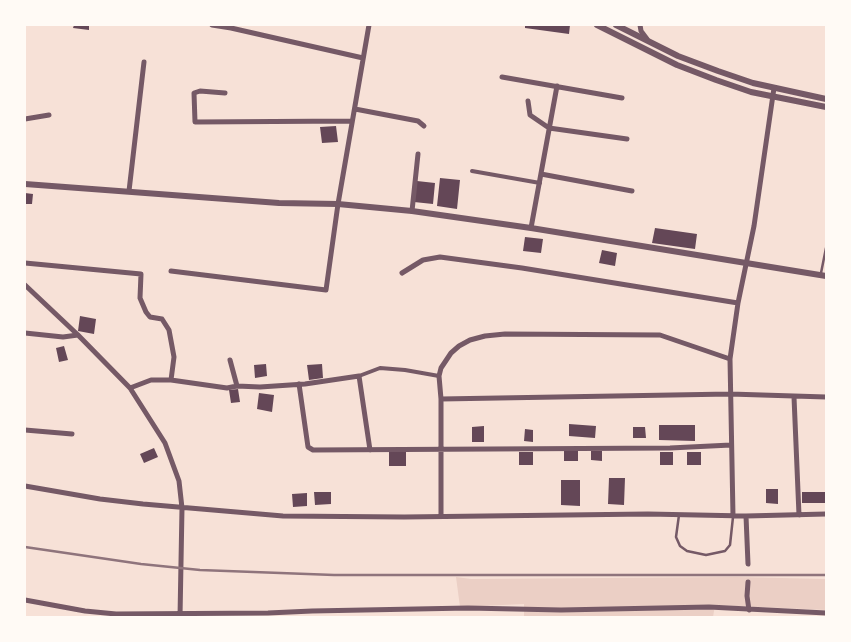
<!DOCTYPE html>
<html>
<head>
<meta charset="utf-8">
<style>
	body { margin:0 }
	#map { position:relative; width:851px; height:642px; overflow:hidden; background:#f7e1d7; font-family:"Exo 2",sans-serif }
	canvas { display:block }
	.frame { position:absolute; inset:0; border:26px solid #fffaf5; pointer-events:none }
</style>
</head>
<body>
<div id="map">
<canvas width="851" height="642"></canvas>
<div class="frame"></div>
</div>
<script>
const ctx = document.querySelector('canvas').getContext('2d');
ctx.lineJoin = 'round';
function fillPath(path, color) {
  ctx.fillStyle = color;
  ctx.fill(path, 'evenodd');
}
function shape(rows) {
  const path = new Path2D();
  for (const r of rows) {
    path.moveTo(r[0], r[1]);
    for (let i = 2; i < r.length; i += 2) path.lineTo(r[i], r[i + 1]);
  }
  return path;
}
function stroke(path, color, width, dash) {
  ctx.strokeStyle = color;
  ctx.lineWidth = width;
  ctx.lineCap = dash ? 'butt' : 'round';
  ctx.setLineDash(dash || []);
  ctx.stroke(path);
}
fillPath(shape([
	[456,577,471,579,736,577,826,579,826,610,715,605,713,617,524,617,524,604,460,607]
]), '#ebcfc5');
fillPath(shape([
	[74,25,89,25,89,30,73,28],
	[525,25,570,25,569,34,525,28],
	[336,126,338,142,322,143,320,127],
	[440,178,460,180,457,209,437,206],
	[417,181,435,183,433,204,414,202],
	[25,193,33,194,32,204,25,204],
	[655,228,697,234,695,249,652,243],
	[525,237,543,239,541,253,523,251],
	[602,250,617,253,615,266,599,263],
	[80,316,96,319,94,334,78,331],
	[64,346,68,360,59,362,56,348],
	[266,364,267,376,255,378,254,365],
	[322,364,323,378,309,380,307,365],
	[238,389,240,402,231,403,229,390],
	[259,393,274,395,272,412,257,409],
	[569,424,596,426,595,438,569,436],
	[659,425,695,425,695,441,659,440],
	[484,426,484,442,472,442,472,427],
	[633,427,645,427,646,438,633,438],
	[525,429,533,430,533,442,524,441],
	[154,448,158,457,144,463,140,454],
	[389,451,406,452,406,466,389,466],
	[564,451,578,451,578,461,564,461],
	[591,451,602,451,602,461,591,460],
	[519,452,533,452,533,465,519,465],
	[660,452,673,452,673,465,660,465],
	[687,452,701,452,701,465,687,465],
	[609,478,625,478,624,505,608,504],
	[561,480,580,480,580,506,561,505],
	[766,489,778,489,778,504,766,503],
	[314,492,331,492,331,504,315,505],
	[802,492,826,492,826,503,802,503],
	[307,493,307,506,293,507,292,494]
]), '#644757');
stroke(shape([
	[821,273,826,248],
	[679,515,676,537,680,546,687,551,706,555,725,551,730,545,733,517]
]), '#755966', 2.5);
stroke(shape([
	[472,171,540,183],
	[359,376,380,368,405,370,439,376]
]), '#755966', 4);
stroke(shape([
	[212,25,231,28,363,58],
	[640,25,641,31,647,39],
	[502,77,622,98],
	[225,93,200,91,194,93,195,122,352,121],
	[528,101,530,115,549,128,627,139],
	[355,109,418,121,424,126],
	[25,119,49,115],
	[541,174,632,191],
	[129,191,144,62],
	[412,211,418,154],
	[531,228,557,86],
	[25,263,141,274,140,298,146,312,150,317,162,319,169,330,174,357,171,380],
	[171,271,326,290,338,204,369,25],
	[402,273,423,260,440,257,522,268,738,303],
	[25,285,78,335,130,388,165,443,179,481,182,508,180,617],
	[25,333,63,337,78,335],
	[230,360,237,386],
	[299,384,308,447,313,450,670,448,731,445],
	[130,388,151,380,171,380,227,388,237,386,260,387,305,384,359,376,370,450],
	[794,397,799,515],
	[441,399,730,394,826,397],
	[25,430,72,434],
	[25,486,100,499,143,504,283,516,404,517,648,514,746,516,826,514],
	[441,515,441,399,439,376,441,368,451,353,459,346,470,340,485,336,505,334,660,335,730,359],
	[733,516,730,359,738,303,754,226,774,88],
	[746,516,748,564],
	[748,582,747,596,749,610],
	[25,600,85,611,116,614,268,613,312,611,468,608,561,610,709,607,826,613]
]), '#755966', 5);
stroke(shape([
	[597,25,677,65,716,80,751,92,826,107],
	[616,25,678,56,718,71,753,83,826,99],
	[25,184,279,203,338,204,412,211,531,228,826,276]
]), '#755966', 6);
stroke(shape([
	[25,547,141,564,200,570,334,575,826,575]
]), '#8f747c', 2.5);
</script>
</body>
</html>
